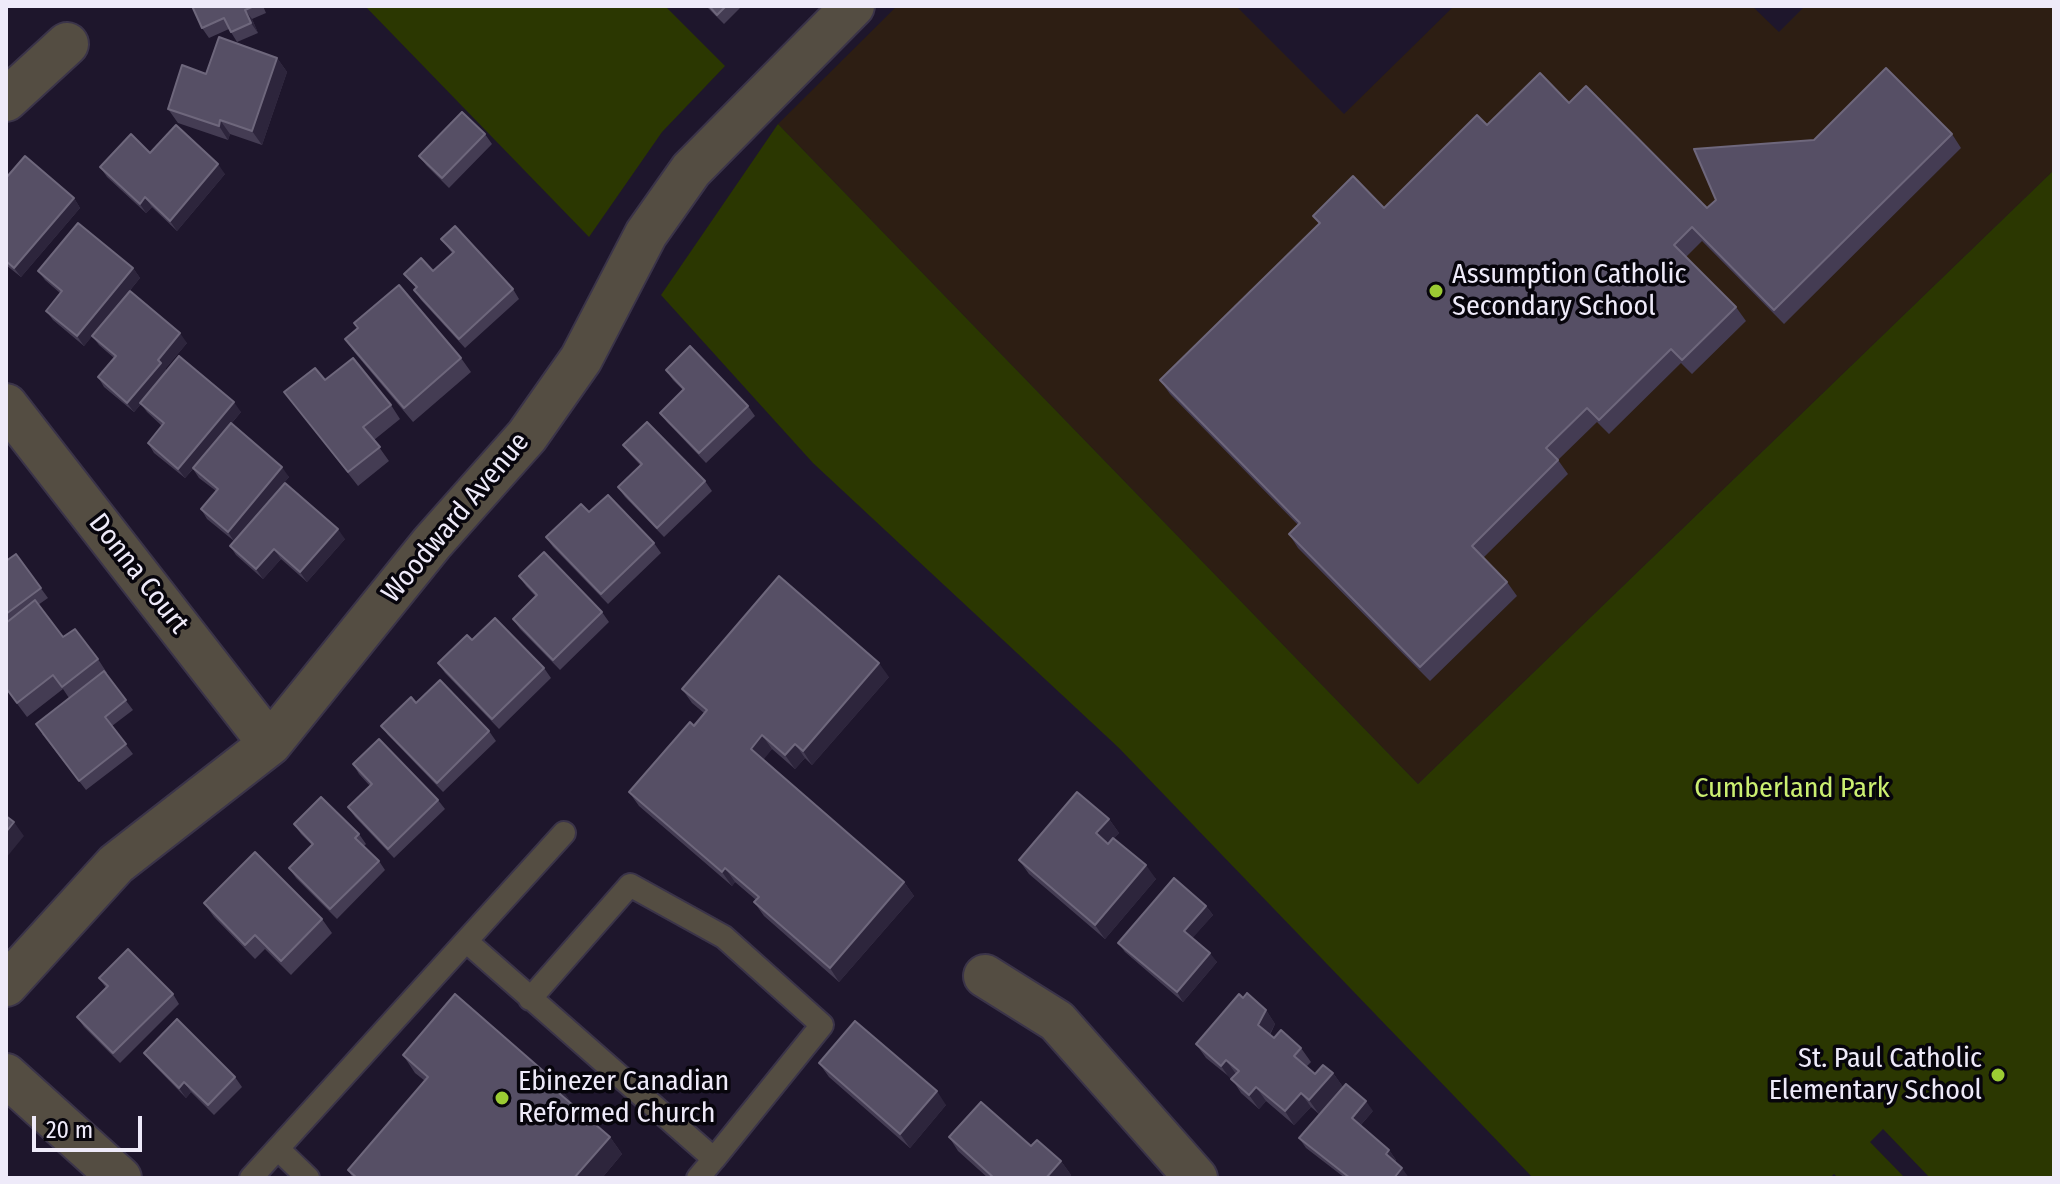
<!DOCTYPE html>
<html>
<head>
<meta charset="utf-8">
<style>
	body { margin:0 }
	#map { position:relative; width:2060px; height:1184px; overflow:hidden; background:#1e162c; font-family:"Fira Sans Condensed",sans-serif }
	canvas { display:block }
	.frame { position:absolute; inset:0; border:8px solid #eeeaf9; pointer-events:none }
	.scale { position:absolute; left:32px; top:1116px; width:110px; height:36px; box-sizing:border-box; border:4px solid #eeeaf9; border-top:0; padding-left:10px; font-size:24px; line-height:28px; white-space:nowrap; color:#eeeaf9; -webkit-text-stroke:6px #07050c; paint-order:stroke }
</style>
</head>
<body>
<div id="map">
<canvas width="2060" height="1184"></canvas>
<div class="frame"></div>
<div class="scale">20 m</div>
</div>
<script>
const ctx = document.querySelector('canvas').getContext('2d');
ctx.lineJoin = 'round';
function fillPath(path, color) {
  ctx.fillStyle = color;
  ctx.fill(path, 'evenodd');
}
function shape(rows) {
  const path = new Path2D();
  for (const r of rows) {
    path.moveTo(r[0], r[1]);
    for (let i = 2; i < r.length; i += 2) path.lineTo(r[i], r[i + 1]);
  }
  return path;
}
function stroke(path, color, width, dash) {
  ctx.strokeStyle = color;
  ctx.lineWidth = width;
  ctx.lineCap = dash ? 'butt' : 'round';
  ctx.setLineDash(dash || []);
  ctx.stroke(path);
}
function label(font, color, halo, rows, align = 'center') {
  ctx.font = font + ' "Fira Sans Condensed",sans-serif';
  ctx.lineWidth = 7;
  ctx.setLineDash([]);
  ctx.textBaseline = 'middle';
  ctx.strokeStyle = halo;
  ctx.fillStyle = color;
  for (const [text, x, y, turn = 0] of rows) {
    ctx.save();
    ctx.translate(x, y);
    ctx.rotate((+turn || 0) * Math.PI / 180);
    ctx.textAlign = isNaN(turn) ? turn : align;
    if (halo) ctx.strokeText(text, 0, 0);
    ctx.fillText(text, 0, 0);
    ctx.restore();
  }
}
fillPath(shape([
	[897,6,1236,6,1344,114,1454,6,1752,6,1779,32,1805,6,2054,6,2054,170,1418,784,778,124]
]), '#2d1e13');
fillPath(shape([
	[365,6,665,6,725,66,662,132,589,237],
	[778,124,1418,784,2054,170,2054,1178,1930,1178,1883,1129,1870,1142,1905,1178,1838,1178,1834,1174,1830,1178,1533,1178,1119,748,813,463,661,295]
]), '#2b3701');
const service = shape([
	[466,941,714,1159,698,1178],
	[530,999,630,885,724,937,822,1025,714,1159],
	[278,1149,308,1178],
	[251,1178,564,833]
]);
const minor = shape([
	[6,100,67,44],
	[6,405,270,744],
	[985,976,1057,1021,1196,1178],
	[6,985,116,864,270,744,432,543,527,436,581,359,646,234,691,170,853,6],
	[6,1075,120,1178]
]);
stroke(service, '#3b3449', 26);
stroke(minor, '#3b3449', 46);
stroke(service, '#544d42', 22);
stroke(minor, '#544d42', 42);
fillPath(shape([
	[192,6,263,6,266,13,252,19,258,33,237,42,229,29,209,38,202,28],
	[706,6,742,6,724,24],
	[277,58,287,72,262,145,230,134,228,140,178,123,168,109],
	[1569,103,1707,208,1952,134,1961,148,1784,324,1702,241,1686,257,1736,307,1746,321,1692,374,1681,363,1609,434,1597,422,1558,460,1568,474,1483,558,1507,582,1517,596,1430,681,1298,548,1289,534,1298,525,1170,394,1160,380,1319,224,1313,216,1384,208,1487,125],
	[485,134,492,144,449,188,426,165,419,156],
	[150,153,225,174,177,231,152,207,146,213,107,177,100,167],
	[6,178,74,198,80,208,21,277,6,265],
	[441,239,513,289,519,299,465,348,421,300,414,290,416,288,404,274,433,271,452,253],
	[133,268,140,278,110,315,187,343,165,369,167,371,241,412,231,424,289,477,251,521,345,539,307,582,281,559,263,579,236,555,230,546,234,541,207,519,201,509,216,491,199,478,193,469,185,478,154,453,148,443,162,426,147,412,141,404,134,412,104,387,98,377,114,358,99,345,92,336,84,346,53,320,46,311,60,293,45,280,38,271],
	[354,323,461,358,471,372,413,422,355,353,345,339,358,329],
	[666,370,748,406,755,416,706,463,667,422,660,413,683,390,673,380],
	[325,380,391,405,400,419,374,440,389,461,358,486,284,392],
	[623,445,705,481,712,491,664,537,625,497,618,487,640,465,630,454],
	[589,512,654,543,661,553,608,604,553,547,546,537],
	[16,554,48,598,38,605,63,637,98,659,107,673,106,674,133,710,112,726,133,754,86,790,42,734,69,698,63,689,27,717,6,689,6,561],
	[519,576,602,612,609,622,560,670,520,629,513,619,536,597,526,586],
	[472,640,544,668,551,678,499,729,445,673,438,663],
	[889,677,812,765,805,758,795,769,772,749,763,759,904,882,914,896,839,982,764,916,754,902,756,900,735,882,732,886,639,806,629,792,704,713,692,703,682,689],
	[416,703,489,731,496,741,443,792,388,735,381,726],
	[353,764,438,800,445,809,394,858,355,817,348,807,370,786,359,774],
	[1109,819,1119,833,1114,838,1156,879,1105,939,1029,874,1019,860],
	[294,824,359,834,366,844,364,846,379,861,385,870,337,919,296,878,289,868,312,845,301,834],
	[204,903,322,919,332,933,291,975,265,949,255,959,214,917],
	[1206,906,1213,915,1192,938,1217,962,1183,1002,1125,952,1118,943],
	[99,978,173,994,179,1004,120,1063,84,1027,77,1017,106,988],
	[1243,998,1266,1010,1275,1024,1270,1035,1274,1038,1301,1048,1311,1062,1306,1067,1315,1074,1333,1073,1343,1087,1319,1114,1311,1107,1294,1125,1266,1101,1259,1109,1241,1093,1232,1079,1206,1058,1196,1044],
	[144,1053,235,1077,242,1087,214,1115,191,1092,186,1098,151,1062],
	[403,1055,557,1083,570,1101,569,1101,610,1137,622,1154,602,1178,353,1178,348,1170,425,1081,415,1073],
	[819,1063,946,1105,910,1148,829,1077],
	[1373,1111,1360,1126,1389,1150,1396,1160,1395,1161,1409,1178,1345,1178,1306,1148,1299,1138],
	[949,1137,1031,1146,1061,1161,1071,1175,1069,1178,988,1178,958,1151]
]), '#443c53');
fillPath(shape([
	[245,10,252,19,258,33,251,23],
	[277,58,287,72,262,145,252,131],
	[220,120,230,134,228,140,219,126],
	[218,164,225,174,177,231,170,221],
	[145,197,152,207,146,213,140,204],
	[74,198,80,208,21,277,14,268],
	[133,268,140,278,84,346,77,336],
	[180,333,187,343,165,369,168,372,134,412,127,403,158,360],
	[234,402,241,412,185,478,178,469],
	[282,467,289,477,234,541,228,532],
	[338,529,345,539,307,582,300,572],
	[274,549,281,559,263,579,256,569],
	[879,663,889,677,812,765,803,751],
	[762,735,772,749,761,763,751,749],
	[795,744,805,758,795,769,785,755],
	[1109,819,1119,833,1106,847,1096,833],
	[14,822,24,836,6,858,6,832],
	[1146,865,1156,879,1105,939,1095,925],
	[725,868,735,882,732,886,722,872],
	[904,882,914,896,839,982,830,968],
	[1206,906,1213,915,1190,941,1184,931],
	[1210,953,1217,962,1183,1002,1177,992],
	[1266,1010,1275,1024,1267,1039,1258,1025],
	[1226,1060,1236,1074,1231,1080,1221,1066],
	[1333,1073,1343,1087,1319,1114,1309,1100],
	[184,1082,191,1092,186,1098,179,1088],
	[557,1083,570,1101,565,1105,553,1088],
	[1256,1087,1266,1101,1259,1109,1249,1095],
	[937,1091,946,1105,910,1148,900,1134],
	[1301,1093,1311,1107,1294,1125,1285,1111],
	[1366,1101,1373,1111,1358,1128,1352,1118],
	[610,1137,622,1154,602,1178,574,1178],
	[1389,1150,1396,1160,1393,1164,1386,1154],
	[1061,1161,1071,1175,1069,1178,1046,1178],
	[1402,1168,1409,1178,1394,1178]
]), '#2d253c');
const building = shape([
	[192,6,254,6,245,10,251,23,231,32,224,18,202,28,192,6],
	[709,6,726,6,717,15,709,6],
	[219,37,277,58,252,131,220,120,219,126,168,109,182,65,206,74,219,37],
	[1886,68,1952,134,1774,310,1692,227,1674,245,1736,307,1682,360,1671,349,1599,420,1587,408,1546,448,1558,460,1472,546,1507,582,1420,667,1289,534,1300,523,1160,380,1320,223,1313,216,1353,176,1384,208,1477,115,1487,125,1540,73,1569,103,1586,86,1707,208,1716,200,1694,149,1814,140,1886,68],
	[462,112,485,134,442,178,419,156,462,112],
	[176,125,218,164,170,221,145,197,140,204,100,167,131,134,150,153,176,125],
	[25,156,74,198,14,268,6,261,6,178,25,156],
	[78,223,133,268,77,336,46,311,62,291,38,271,78,223],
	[455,226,513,289,459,339,414,290,417,287,404,274,421,258,433,271,454,252,441,239,455,226],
	[399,285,461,358,404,408,345,339,358,328,354,323,399,285],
	[130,291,180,333,158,360,161,363,127,403,98,377,116,356,92,336,130,291],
	[690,346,748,406,699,453,660,413,684,389,666,370,690,346],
	[179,356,234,402,178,469,148,443,164,423,140,403,179,356],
	[353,358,391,405,363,427,380,447,348,472,284,392,315,368,325,380,353,358],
	[647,422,705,481,657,528,618,487,642,464,623,445,647,422],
	[231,423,282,467,228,532,201,509,218,489,193,468,231,423],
	[285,483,338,529,300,572,274,549,256,569,230,546,285,483],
	[608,495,654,543,601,594,546,537,581,504,589,512,608,495],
	[544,552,602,612,553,660,513,619,537,595,519,576,544,552],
	[16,554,41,588,6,614,6,561,16,554],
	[779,576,879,663,803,751,795,744,785,755,762,735,751,749,904,882,830,968,754,902,759,897,725,868,722,872,629,792,690,722,694,726,707,710,682,689,779,576],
	[35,600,63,637,75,629,98,659,62,687,53,675,17,703,6,688,6,623,35,600],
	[495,618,544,668,492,719,438,663,467,635,472,640,495,618],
	[104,671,126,700,105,717,126,744,79,781,36,724,104,671],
	[440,680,489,731,437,783,381,726,411,697,416,703,440,680],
	[379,739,438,800,388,849,348,807,372,784,353,764,379,739],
	[1077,792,1109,819,1096,833,1108,844,1113,838,1146,865,1095,925,1019,860,1077,792],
	[321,797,359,834,355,838,379,861,330,909,289,868,313,844,294,824,321,797],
	[6,816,14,822,6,832,6,816],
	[255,852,322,919,281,961,255,935,245,945,204,903,255,852],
	[1174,878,1206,906,1184,931,1210,953,1177,992,1118,943,1174,878],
	[128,949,173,994,113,1053,77,1017,108,986,99,978,128,949],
	[1247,993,1266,1010,1258,1025,1274,1038,1281,1030,1301,1048,1294,1056,1315,1074,1323,1065,1333,1073,1309,1100,1301,1093,1285,1111,1256,1087,1249,1095,1231,1079,1239,1071,1226,1060,1221,1066,1196,1044,1239,994,1243,998,1247,993],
	[455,994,557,1083,553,1088,610,1137,574,1178,357,1178,348,1170,428,1077,403,1055,455,994],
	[177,1019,235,1077,208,1105,184,1082,179,1088,144,1053,177,1019],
	[855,1021,937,1091,900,1134,819,1063,855,1021],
	[1346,1084,1366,1101,1352,1118,1389,1150,1386,1154,1402,1168,1394,1178,1350,1178,1299,1138,1346,1084],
	[981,1102,1031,1146,1037,1140,1061,1161,1046,1178,994,1178,949,1137,981,1102]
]);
fillPath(building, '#564f65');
stroke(building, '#6e677c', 2);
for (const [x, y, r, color] of [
	[1436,291,8,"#9bcb33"],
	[1998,1075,8,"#9bcb33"],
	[502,1098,8,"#9bcb33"]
]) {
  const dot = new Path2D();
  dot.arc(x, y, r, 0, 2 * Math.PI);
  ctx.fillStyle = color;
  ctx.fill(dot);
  stroke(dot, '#07050c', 3);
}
label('28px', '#eeeaf9', '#07050c', [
	["Assumption Catholic",1452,275],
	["Secondary School",1452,307],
	["St. Paul Catholic",1982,1059,"right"],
	["Elementary School",1982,1091,"right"],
	["Ebinezer Canadian",518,1082],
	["Reformed Church",518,1114]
], 'left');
label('28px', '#eeeaf9', '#07050c', [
	["Woodward Avenue",456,518,-50],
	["Donna Court",138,574,52]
]);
label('28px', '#cbef71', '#07050c', [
	["Cumberland Park",1792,789]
]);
</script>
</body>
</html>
